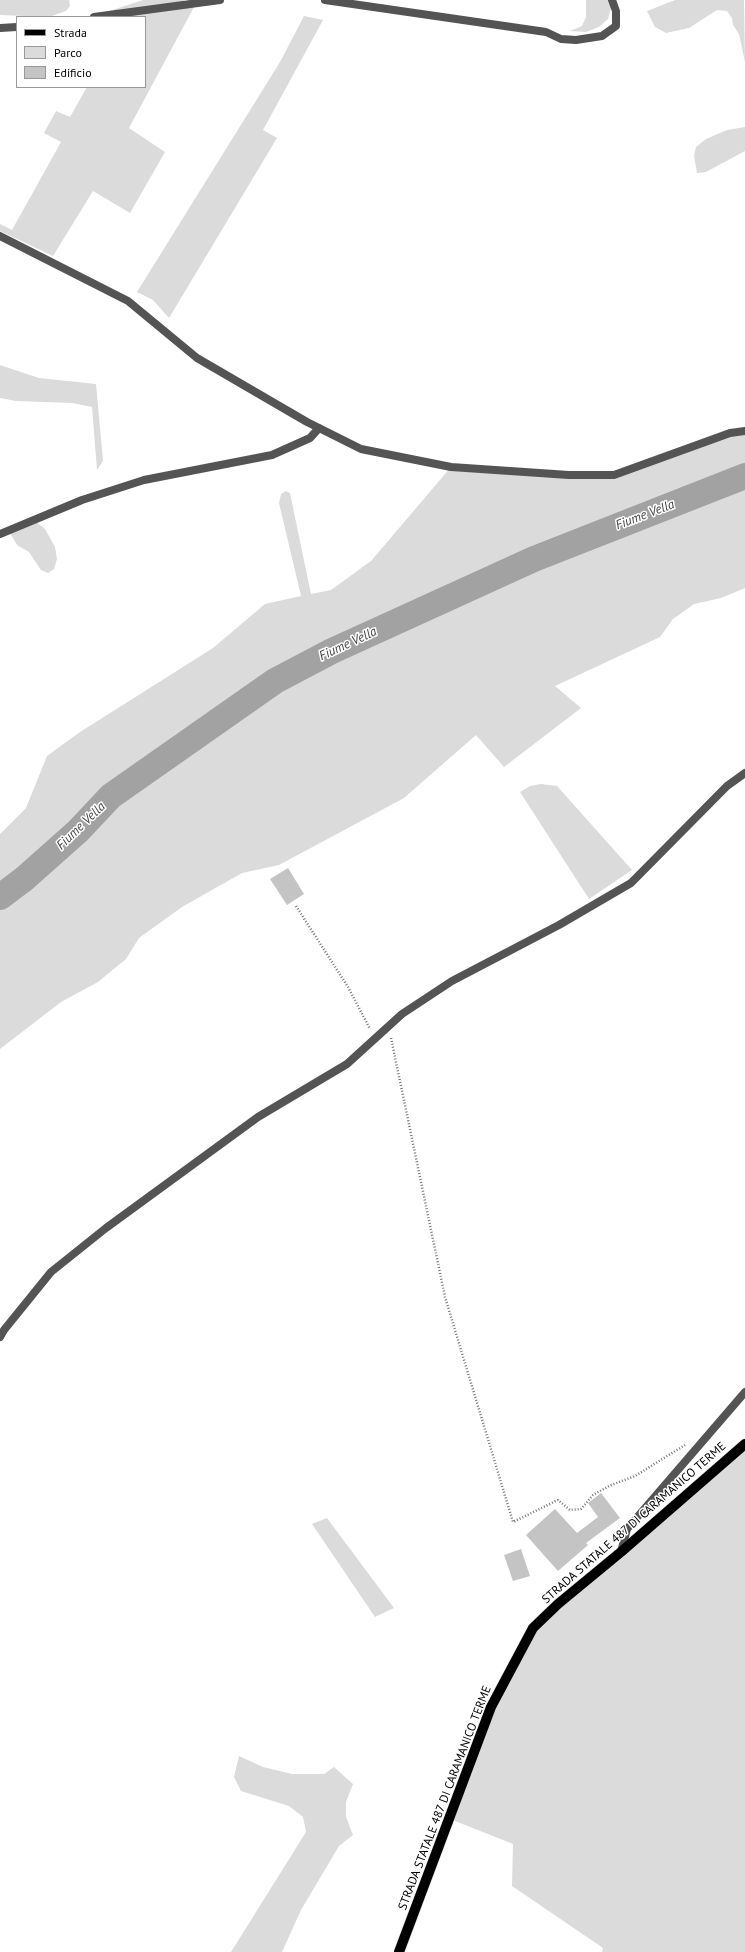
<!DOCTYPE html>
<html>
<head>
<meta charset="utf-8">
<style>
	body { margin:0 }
	#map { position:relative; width:745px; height:1952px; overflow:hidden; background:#fff; font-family:"PT Sans",sans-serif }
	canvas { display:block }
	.legend { position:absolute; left:16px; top:16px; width:130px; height:72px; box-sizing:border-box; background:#fff; border:1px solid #999; margin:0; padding:5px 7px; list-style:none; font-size:12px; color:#000 }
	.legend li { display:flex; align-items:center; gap:8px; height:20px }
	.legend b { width:20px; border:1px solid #999 }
</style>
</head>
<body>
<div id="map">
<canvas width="745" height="1952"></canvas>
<ul class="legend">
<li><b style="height:5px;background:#000"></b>Strada</li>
<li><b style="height:11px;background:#dbdbdb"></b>Parco</li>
<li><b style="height:11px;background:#c4c4c4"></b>Edificio</li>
</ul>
</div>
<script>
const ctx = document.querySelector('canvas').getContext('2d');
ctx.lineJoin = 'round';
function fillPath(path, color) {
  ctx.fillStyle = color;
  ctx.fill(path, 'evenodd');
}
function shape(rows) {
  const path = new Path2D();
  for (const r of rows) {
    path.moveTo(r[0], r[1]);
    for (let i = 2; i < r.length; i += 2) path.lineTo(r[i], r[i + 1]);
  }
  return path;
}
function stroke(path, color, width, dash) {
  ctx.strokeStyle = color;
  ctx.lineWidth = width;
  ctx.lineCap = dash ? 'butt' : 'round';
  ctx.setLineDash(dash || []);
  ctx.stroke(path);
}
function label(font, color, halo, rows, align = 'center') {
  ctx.font = font + ' "PT Sans",sans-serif';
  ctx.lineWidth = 3;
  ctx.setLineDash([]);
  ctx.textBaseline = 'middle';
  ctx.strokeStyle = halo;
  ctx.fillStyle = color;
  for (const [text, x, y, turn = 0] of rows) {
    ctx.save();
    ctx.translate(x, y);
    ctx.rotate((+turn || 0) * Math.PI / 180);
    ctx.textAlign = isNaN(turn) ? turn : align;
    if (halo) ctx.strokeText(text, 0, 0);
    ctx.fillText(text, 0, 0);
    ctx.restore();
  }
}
fillPath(shape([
	[0,0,69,0,70,6,66,11,49,17,0,15],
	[143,0,183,0,194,7,129,128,165,152,130,213,93,191,53,256,0,231,0,224,12,230,61,142,44,133,56,111,70,117,87,87,145,87,145,17,99,17,100,14],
	[586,0,613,0,608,19,599,27,586,32,570,31,582,26,586,17],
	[675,0,744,0,745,62,739,34,733,25,732,18,727,11,717,10,689,28,666,33,655,27,647,11],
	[304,16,323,20,263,130,277,138,169,318,153,300,137,292,280,62],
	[745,127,745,151,706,172,697,173,694,156,696,147,706,139,727,130],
	[0,365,39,378,96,384,103,461,97,470,92,407,72,403,16,401,0,398],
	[745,431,745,588,721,598,694,604,673,619,660,637,555,686,581,708,504,767,476,735,404,798,279,865,242,873,182,907,139,938,126,959,98,982,61,1002,0,1049,0,834,26,808,47,756,80,732,213,648,265,604,301,596,279,503,281,494,286,491,290,493,311,594,331,590,371,561,451,467,614,475],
	[36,522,45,529,55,547,57,559,54,569,48,573,41,570,29,552,17,545,10,533],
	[541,784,557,786,632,870,589,899,520,792,530,786],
	[745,1445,745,1952,602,1952,603,1948,512,1886,513,1844,450,1819,492,1708,533,1628],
	[327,1518,394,1608,375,1617,312,1524],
	[239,1756,263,1767,292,1774,324,1774,334,1767,353,1784,346,1802,346,1817,353,1835,339,1846,301,1910,282,1952,231,1952,306,1832,303,1817,289,1806,241,1791,234,1777]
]), '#dbdbdb');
stroke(shape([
	[0,897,24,879,78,831,111,796,275,681,332,651,534,559,745,476]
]), '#a2a2a2', 26);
fillPath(shape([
	[288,868,304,894,287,905,270,879],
	[601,1493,620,1518,586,1543,588,1545,558,1571,526,1535,555,1509,577,1533,598,1517,588,1503],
	[521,1549,530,1576,513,1581,504,1555]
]), '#c4c4c4');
const primary = shape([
	[399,1952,491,1707,533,1628,558,1604,621,1552,745,1444]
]);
stroke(primary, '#dbdbdb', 11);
stroke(shape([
	[296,906,348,987,370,1029],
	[391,1038,445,1297,513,1522,558,1500,570,1510,581,1509,593,1495,609,1486,635,1476,685,1445]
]), '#767676', 2.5, [1, 2]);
stroke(shape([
	[325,0,546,32,561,39,576,40,602,36,616,26,616,11,612,0],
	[94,17,220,0],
	[0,28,17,27],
	[621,1552,627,1529,745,1392]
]), '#545454', 8);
stroke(shape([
	[0,236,128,301,197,358,307,422,361,449,451,467,569,475,614,475,730,433,745,431],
	[0,534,82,500,144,480,272,455,310,438,319,428],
	[0,1337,4,1330,51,1272,106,1228,258,1117,347,1064,402,1014,452,981,559,925,631,883,727,786,745,773]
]), '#545454', 8);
stroke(primary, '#000', 10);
label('12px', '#000', '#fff', [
	["STRADA STATALE 487 DI CARAMANICO TERME",634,1523,-41],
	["STRADA STATALE 487 DI CARAMANICO TERME",445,1798,-69]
]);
label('italic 13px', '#434343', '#fff', [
	["Fiume Vella",645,515,-21],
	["Fiume Vella",348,644,-25],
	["Fiume Vella",81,826,-44]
]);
</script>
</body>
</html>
